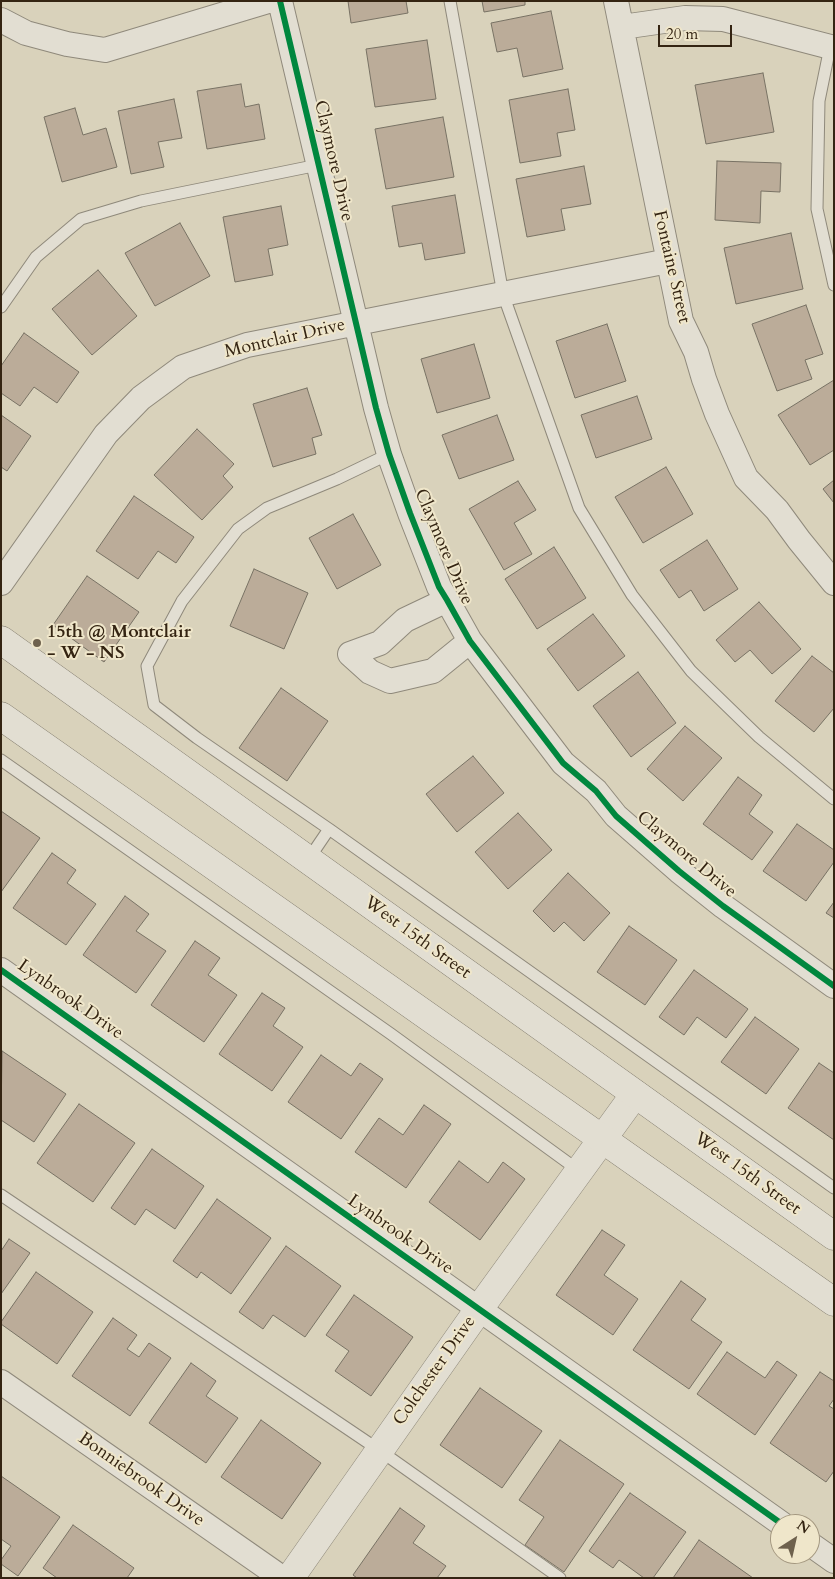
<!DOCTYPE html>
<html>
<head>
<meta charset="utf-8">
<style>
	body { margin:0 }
	#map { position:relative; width:835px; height:1579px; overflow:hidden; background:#d9d2bb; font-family:Cardo,serif }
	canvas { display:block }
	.frame { position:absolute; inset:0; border:2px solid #342412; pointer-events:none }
	.north { position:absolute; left:770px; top:1514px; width:50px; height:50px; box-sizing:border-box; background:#efe6ca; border:1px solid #a49880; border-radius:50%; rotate:35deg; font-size:14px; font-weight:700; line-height:20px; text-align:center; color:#342412 }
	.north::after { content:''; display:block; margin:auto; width:18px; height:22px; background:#6e614d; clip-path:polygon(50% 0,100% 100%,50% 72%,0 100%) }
	.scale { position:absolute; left:658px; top:25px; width:74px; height:22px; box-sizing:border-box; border:2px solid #342412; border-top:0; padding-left:6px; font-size:15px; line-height:18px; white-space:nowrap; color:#342412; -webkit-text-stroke:4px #efe6ca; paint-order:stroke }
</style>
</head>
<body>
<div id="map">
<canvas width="835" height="1579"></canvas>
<div class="frame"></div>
<div class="north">N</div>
<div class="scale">20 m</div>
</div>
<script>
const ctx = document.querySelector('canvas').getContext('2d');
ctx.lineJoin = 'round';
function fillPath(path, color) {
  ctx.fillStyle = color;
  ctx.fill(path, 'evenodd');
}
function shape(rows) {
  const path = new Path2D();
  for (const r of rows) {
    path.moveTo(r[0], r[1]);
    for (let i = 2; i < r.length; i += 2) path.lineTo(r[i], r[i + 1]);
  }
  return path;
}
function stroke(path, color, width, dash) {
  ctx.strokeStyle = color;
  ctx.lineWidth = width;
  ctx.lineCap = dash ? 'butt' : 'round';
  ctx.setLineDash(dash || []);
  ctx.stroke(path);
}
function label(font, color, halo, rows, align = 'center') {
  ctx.font = font + ' Cardo,serif';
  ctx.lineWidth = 4;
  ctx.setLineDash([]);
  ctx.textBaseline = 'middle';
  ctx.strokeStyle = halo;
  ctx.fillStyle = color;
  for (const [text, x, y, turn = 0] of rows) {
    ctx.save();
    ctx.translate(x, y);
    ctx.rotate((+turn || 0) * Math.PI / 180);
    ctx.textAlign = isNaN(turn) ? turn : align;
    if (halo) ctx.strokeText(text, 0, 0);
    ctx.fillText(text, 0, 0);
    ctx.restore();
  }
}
const building = shape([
	[348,1,406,1,408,13,351,23,348,1],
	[482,1,525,1,525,5,484,12,482,1],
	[551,11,563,69,523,77,517,48,497,52,491,23,551,11],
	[427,40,436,99,375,107,366,49,427,40],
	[763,73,774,132,706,144,695,85,763,73],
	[241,84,245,107,259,104,265,139,207,149,197,91,241,84],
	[568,89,575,130,557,133,561,156,520,163,509,100,568,89],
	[174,99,182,138,158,142,164,167,131,174,118,111,174,99],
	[75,108,83,135,106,128,117,167,62,182,44,117,75,108],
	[443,117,454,177,386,189,375,129,443,117],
	[717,161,781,163,780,192,761,191,760,223,715,220,717,161],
	[584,166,591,204,561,209,565,230,527,237,516,179,584,166],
	[455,195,465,253,425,260,422,243,399,247,392,206,455,195],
	[281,206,288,245,268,249,273,275,235,282,223,217,281,206],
	[180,223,210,276,155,306,125,253,180,223],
	[791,233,803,289,736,304,724,248,791,233],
	[98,270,137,316,92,355,52,309,98,270],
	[806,305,823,354,805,360,812,379,777,391,752,324,806,305],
	[607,324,626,381,575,398,556,341,607,324],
	[24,333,79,372,57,403,34,387,20,406,1,393,1,366,24,333],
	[474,344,490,398,437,413,421,359,474,344],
	[834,380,834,450,810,465,778,415,834,380],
	[307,388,322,435,312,438,316,454,273,467,253,404,307,388],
	[637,396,652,439,596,458,581,415,637,396],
	[1,415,31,436,7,471,1,467,1,415],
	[497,415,514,460,459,479,442,435,497,415],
	[197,429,234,464,223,476,233,487,202,520,154,475,197,429],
	[666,467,693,514,643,543,615,497,666,467],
	[834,480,834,503,823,489,834,480],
	[518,481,536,510,514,523,532,554,504,570,469,509,518,481],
	[134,496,194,537,176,563,158,551,138,579,96,551,134,496],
	[353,514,381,565,337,589,309,538,353,514],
	[707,540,738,589,704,611,691,590,679,598,660,570,707,540],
	[554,547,586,598,537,629,505,579,554,547],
	[254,569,308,593,284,649,230,626,254,569],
	[87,576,139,612,104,662,53,625,87,576],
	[759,602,801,649,772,674,750,650,735,662,716,640,759,602],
	[593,614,625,656,578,691,547,649,593,614],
	[812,656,834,673,834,708,814,732,775,701,812,656],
	[638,672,676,723,631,757,593,706,638,672],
	[281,688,328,721,287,781,239,748,281,688],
	[685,726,722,758,683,801,647,769,685,726],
	[473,756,504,793,457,832,426,794,473,756],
	[738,777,762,795,749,814,773,832,752,860,703,824,738,777],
	[1,811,40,838,1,892,1,811],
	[518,813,552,850,508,889,475,852,518,813],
	[797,824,834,850,834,862,806,901,763,871,797,824],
	[52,853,76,870,67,883,96,904,66,945,13,908,52,853],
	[568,873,610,913,584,941,564,922,554,932,533,911,568,873],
	[125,896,149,914,136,931,166,951,136,993,83,955,125,896],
	[834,902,834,918,826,913,834,902],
	[629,926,677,960,645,1005,597,972,629,926],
	[195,941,220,958,208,975,237,995,204,1042,151,1005,195,941],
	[694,970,748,1009,726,1038,697,1017,684,1035,659,1017,694,970],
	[262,993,285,1008,273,1026,303,1047,272,1091,219,1054,262,993],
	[755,1017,799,1049,766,1094,721,1062,755,1017],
	[2,1051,66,1094,34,1142,1,1120,2,1051],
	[321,1055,351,1076,360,1063,383,1079,341,1139,288,1102,321,1055],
	[819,1063,834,1073,834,1140,788,1108,819,1063],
	[79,1104,135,1143,93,1202,37,1163,79,1104],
	[424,1105,451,1124,406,1188,355,1152,379,1118,403,1135,424,1105],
	[152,1149,204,1186,175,1229,146,1209,135,1225,111,1208,152,1149],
	[459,1161,488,1183,503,1162,525,1179,480,1240,429,1202,459,1161],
	[217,1199,271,1238,231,1294,201,1272,197,1278,173,1261,217,1199],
	[602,1230,625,1245,604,1275,638,1299,613,1335,556,1295,602,1230],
	[9,1239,30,1253,1,1294,1,1251,9,1239],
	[286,1246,341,1286,305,1337,273,1315,263,1329,239,1312,286,1246],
	[36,1272,93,1312,57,1364,1,1324,1,1322,36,1272],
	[681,1281,706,1299,691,1320,722,1342,689,1389,633,1350,681,1281],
	[354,1295,413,1337,371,1396,335,1371,349,1351,326,1335,354,1295],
	[113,1318,137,1335,127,1349,139,1357,149,1343,171,1358,130,1416,72,1376,113,1318],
	[727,1352,765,1378,777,1361,797,1375,755,1435,697,1394,727,1352],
	[191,1363,216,1381,206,1396,238,1418,206,1463,149,1423,191,1363],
	[820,1372,834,1381,834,1399,829,1406,834,1409,834,1471,826,1482,770,1443,820,1372],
	[480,1388,542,1431,502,1488,440,1445,480,1388],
	[261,1420,321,1463,282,1519,221,1477,261,1420],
	[560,1440,624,1484,564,1572,525,1545,544,1517,519,1500,560,1440],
	[1,1476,60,1517,18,1576,1,1564,1,1560,11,1546,1,1539,1,1476],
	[630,1493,686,1532,653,1578,644,1578,619,1560,613,1568,589,1551,630,1493],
	[400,1508,425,1526,413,1543,446,1566,437,1578,357,1578,353,1575,400,1508],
	[73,1525,134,1568,127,1578,57,1578,43,1568,73,1525],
	[699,1540,753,1578,673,1578,699,1540]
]);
fillPath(building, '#bbac99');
stroke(building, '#787264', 1);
const service = shape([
	[450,1,503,294,579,508,632,595,691,671,759,737,834,799],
	[830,47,819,101,817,209,834,285],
	[1,307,36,257,81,219,141,201,318,165],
	[1,760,391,1034,578,1170],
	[329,829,834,1188],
	[308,860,329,829,197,738,154,705,147,666,182,601,238,529,267,508,337,479,389,454],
	[1,1195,379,1450,560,1578]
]);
const minor = shape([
	[280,1,376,408,389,454,410,513,439,587,447,600,470,641,563,763,596,791,616,816,679,871,723,906,834,986],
	[616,1,681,321,696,352,704,379,717,414,746,478,777,510,799,540,834,583],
	[1,20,26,33,67,44,105,50,268,1],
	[622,27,685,18,723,19,834,48],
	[1,583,106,434,141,398,183,367,247,345,668,261],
	[447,600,405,620,380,643,350,654,370,672,390,681,433,671,470,641],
	[1,970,782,1524],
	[1,1382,282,1578],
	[810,1544,834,1561]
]);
const tertiary = shape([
	[290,1578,479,1309,635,1094]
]);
const secondary = shape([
	[1,640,834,1236],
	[1,716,834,1302]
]);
stroke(service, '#8f897b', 13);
stroke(minor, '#8f897b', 26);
stroke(tertiary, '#8f897b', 29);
stroke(secondary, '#787264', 29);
stroke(service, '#e2ded2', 11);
stroke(minor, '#e2ded2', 24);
stroke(tertiary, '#e2ded2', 28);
stroke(secondary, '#e2ded2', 28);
stroke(shape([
	[280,1,376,408,389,454,410,513,439,587,447,600,470,641,563,763,596,791,616,816,679,871,723,906,834,986],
	[1,970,782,1524]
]), '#00873e', 6);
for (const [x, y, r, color] of [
	[37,643,5,"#6e614d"]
]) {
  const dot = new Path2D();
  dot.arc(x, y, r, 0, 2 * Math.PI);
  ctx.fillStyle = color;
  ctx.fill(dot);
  stroke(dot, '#efe6ca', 2);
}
label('18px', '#342412', '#efe6ca', [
	["Claymore Drive",333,161,77],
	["Fontaine Street",671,267,77],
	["Montclair Drive",285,339,-13],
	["Claymore Drive",443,547,67],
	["Claymore Drive",686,855,40],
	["West 15th Street",417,938,36],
	["Lynbrook Drive",70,1000,35],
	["West 15th Street",747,1174,36],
	["Lynbrook Drive",400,1235,35],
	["Colchester Drive",435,1371,-55],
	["Bonniebrook Drive",141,1480,35]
]);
label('bold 18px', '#342412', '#efe6ca', [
	["15th @ Montclair",47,633],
	["- W - NS",47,654]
], 'left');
</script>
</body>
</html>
